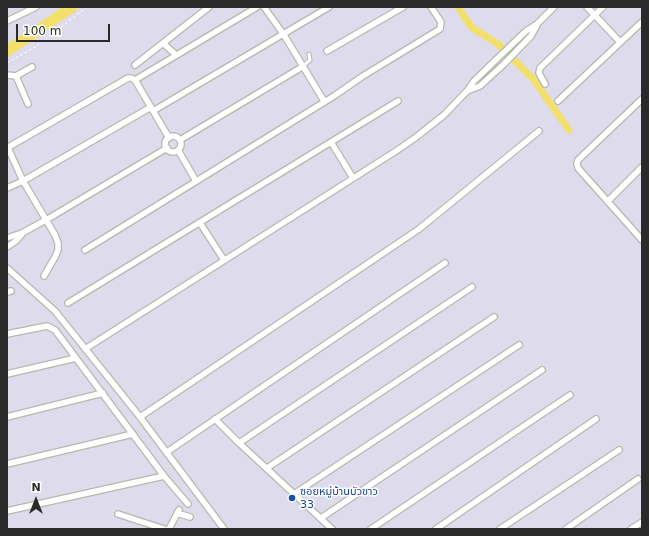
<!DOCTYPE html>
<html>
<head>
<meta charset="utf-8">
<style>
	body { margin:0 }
	#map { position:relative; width:649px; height:536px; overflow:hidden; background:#dedbec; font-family:"DejaVu Sans",sans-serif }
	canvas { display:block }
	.frame { position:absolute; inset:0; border:8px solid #2a2a2a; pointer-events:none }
	.north { position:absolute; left:16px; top:480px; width:40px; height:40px; -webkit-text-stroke:3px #fff; paint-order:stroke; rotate:0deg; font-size:11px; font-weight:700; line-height:16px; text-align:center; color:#2a2a2a }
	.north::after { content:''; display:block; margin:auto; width:14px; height:18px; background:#2a2a2a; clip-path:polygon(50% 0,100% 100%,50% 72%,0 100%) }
	.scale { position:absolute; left:16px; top:24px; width:94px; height:18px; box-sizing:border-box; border:2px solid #2a2a2a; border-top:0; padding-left:5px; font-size:12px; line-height:14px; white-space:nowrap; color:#2a2a2a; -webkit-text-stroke:3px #fff; paint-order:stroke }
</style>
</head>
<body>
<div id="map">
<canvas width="649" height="536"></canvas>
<div class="frame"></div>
<div class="north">N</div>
<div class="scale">100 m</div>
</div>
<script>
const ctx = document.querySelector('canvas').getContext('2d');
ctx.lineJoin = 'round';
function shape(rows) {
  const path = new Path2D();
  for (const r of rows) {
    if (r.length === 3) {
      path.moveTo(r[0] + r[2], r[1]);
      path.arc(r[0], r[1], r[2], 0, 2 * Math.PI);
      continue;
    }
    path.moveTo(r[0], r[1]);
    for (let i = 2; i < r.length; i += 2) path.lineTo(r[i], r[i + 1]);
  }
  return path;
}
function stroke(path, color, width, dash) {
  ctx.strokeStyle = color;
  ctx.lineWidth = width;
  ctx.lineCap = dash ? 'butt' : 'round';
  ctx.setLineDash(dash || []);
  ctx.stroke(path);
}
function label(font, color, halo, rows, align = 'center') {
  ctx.font = font + ' "DejaVu Sans","Noto Sans Thai",sans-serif';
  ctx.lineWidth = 3;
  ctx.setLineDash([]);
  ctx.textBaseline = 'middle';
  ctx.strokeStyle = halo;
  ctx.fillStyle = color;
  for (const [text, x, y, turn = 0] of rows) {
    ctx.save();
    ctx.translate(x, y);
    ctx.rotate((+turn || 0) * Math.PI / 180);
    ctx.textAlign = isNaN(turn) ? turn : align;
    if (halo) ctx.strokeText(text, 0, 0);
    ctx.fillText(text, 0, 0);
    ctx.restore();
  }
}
stroke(shape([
	[458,7,471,27,498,44,533,79,569,130]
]), '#f2e06a', 7);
stroke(shape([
	[7,51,72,7]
]), '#f2e06a', 11);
const service = shape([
	[303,66,310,60,309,54]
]);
const minor = shape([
	[264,7,284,35,324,101],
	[587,7,620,42],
	[7,21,36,7],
	[164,44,176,55],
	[327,51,403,7],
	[135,65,209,7],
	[7,75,16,76,28,104],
	[16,76,32,67],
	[135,80,257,7],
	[545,84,539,73,540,68,603,7],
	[467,91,480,86,504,64,531,36,537,25],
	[642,99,578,160,577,163,578,168,642,240],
	[558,101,642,22],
	[153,111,329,7],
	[173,144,8],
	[180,140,302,67],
	[331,142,353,178],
	[7,148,128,78,131,78,135,80,169,138],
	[8,148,23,181,55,235,58,243,58,250,55,257,44,276],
	[178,150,196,181],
	[7,188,23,181,151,107],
	[608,201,642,167],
	[200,223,224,260],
	[7,238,22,233,46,220,167,148],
	[7,247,16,241,22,234],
	[85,250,334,96,363,76,440,29,441,22,431,7],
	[7,268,55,311,140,417,224,529],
	[7,292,11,291],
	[68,303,398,101],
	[7,334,47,326,55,330,164,476,188,504],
	[85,349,396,151,415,138,444,115,467,91,474,81,526,31,537,24,554,7],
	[7,374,76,358],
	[7,417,103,393],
	[140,417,419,229,539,131],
	[215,419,239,443,332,529],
	[239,443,472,287],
	[167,452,445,263],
	[7,464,133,434],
	[267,468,494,317],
	[294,494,519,345],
	[7,511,164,476],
	[177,513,190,517],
	[118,514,164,529],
	[321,518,542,370],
	[169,529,179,510],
	[371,529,570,395],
	[436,529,596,419],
	[500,529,619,450],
	[566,529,638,479],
	[631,529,642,522]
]);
stroke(service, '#b4baab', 5);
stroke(minor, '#b4baab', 8);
stroke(shape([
	[7,63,35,47,87,7]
]), '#fff', 1, [3, 2]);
stroke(service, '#fff', 3);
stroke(minor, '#fff', 5.5);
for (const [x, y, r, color] of [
	[292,498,4,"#1a4fb4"]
]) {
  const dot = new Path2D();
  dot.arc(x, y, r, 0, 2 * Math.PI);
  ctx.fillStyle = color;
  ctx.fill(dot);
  stroke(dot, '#fff', 1.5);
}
label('11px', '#164399', '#fff', [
	["ซอยหมู่บ้านบัวขาว",300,492],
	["33",300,505]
], 'left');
</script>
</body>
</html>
